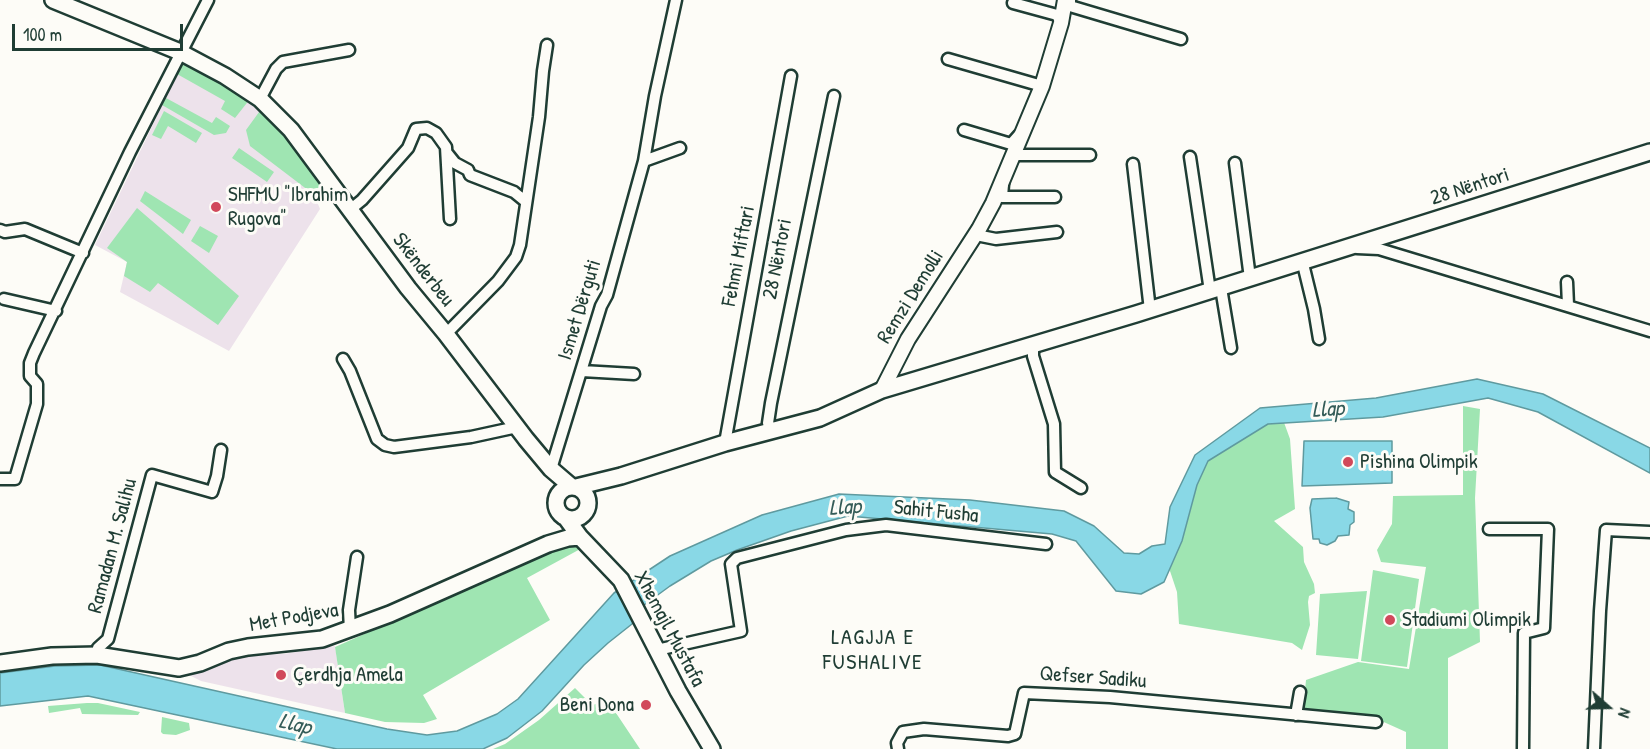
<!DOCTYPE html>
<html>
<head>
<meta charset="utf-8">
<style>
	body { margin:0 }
	#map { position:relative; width:1650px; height:749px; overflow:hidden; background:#fdfcf7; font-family:"Patrick Hand",sans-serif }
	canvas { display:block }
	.north { position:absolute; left:1578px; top:677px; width:60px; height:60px; -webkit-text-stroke:4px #fdfcf7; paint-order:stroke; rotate:110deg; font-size:16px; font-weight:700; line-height:24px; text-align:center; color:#1f3d34 }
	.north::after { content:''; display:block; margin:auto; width:21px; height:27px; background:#1f3d34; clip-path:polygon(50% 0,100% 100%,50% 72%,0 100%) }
	.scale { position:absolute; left:12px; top:24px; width:171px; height:27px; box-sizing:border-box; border:3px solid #1f3d34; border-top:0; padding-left:8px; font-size:18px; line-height:21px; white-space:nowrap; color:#1f3d34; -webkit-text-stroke:4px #fdfcf7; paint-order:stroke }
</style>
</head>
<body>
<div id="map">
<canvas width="1650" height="749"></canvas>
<div class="north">N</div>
<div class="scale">100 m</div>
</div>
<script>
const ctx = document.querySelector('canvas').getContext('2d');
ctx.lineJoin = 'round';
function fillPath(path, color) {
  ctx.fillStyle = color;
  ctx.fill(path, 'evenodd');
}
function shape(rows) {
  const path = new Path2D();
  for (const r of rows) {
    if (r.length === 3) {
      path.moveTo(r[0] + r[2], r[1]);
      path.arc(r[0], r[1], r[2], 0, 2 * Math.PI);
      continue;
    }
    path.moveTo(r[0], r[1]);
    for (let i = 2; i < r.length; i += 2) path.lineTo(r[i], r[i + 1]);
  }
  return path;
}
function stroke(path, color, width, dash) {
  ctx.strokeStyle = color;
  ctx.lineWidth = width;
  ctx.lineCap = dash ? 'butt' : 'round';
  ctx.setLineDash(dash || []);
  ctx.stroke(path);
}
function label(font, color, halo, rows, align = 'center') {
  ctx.font = font + ' "Patrick Hand",sans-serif';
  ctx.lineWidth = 6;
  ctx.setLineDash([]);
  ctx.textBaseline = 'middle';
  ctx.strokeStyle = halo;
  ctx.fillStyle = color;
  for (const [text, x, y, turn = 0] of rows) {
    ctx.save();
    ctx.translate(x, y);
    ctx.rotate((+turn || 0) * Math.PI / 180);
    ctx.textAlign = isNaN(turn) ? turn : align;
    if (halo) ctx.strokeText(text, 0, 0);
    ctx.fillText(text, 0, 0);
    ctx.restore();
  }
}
fillPath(shape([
	[185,58,264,109,327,181,316,199,320,209,229,351,120,292,127,262,95,245],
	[335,646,345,713,201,681,189,675,243,655,283,654]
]), '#ede2eb');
fillPath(shape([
	[185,58,250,99,235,118,221,109,225,101,177,74],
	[166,98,212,123,216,117,230,126,226,133,214,135,162,105],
	[262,108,327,181,317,197,250,146,246,130],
	[164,111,202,133,196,143,168,126,161,139,152,135],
	[239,148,274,172,267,182,232,158],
	[145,191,191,220,183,234,140,201],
	[137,208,239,296,218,325,158,283,150,292,124,276,127,262,107,248],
	[200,226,218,236,209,253,191,241],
	[1463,406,1480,409,1475,498,1480,642,1448,658,1448,749,1406,749,1406,732,1377,719,1303,712,1306,680,1358,662,1409,669,1426,567,1381,562,1377,550,1392,524,1393,496,1463,495],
	[1263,417,1282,417,1290,439,1295,509,1274,521,1303,547,1304,562,1314,584,1315,593,1309,596,1308,602,1310,625,1302,650,1292,643,1179,624,1177,592,1169,568,1202,459],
	[590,534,595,541,527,578,550,620,423,695,437,719,424,723,385,722,345,713,335,647],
	[1373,570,1419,579,1407,667,1361,661],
	[1367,591,1358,659,1316,655,1320,594],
	[575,688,592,705,608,701,640,749,493,749,505,744,539,720],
	[87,703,98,703,140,712,138,715,82,714,80,708,49,713,48,706],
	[162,717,189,723,190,730,176,735,163,734,161,732]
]), '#9fe5b2');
const water = shape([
	[1477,379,1543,394,1650,448,1650,473,1538,412,1488,398,1383,417,1268,424,1208,461,1197,485,1182,541,1164,582,1141,594,1116,591,1076,541,1052,534,848,516,791,531,737,550,711,561,670,586,644,605,632,624,608,643,584,665,542,711,507,738,483,749,337,749,88,696,0,706,0,673,55,666,100,665,387,729,427,735,457,731,497,714,518,699,614,593,670,556,762,515,839,494,970,500,1064,511,1094,526,1124,553,1139,554,1152,546,1165,544,1170,507,1195,455,1260,408,1376,398,1477,379],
	[1304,441,1392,441,1392,483,1302,486,1304,441],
	[1336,498,1349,502,1348,509,1354,512,1354,522,1350,525,1349,535,1338,536,1335,541,1327,545,1320,543,1319,539,1313,539,1310,508,1312,499,1336,498]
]);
fillPath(water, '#89d8e6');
stroke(water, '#5f9a9f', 1.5);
const minor = shape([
	[1070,0,1070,6,1181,39],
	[1013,3,1057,15,1061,23],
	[948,59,1042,86],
	[260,99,276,69,283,62,349,50],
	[964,130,1011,144,1019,135],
	[447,153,455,163,468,170,470,175,514,192,525,201],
	[1014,155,1090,155],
	[1190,157,1210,291],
	[644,161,680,148],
	[1235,163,1250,278],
	[1133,164,1150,310],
	[1003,184,1002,197,1055,197],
	[351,209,362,200,408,148,416,129,427,128,436,133,446,147,450,219],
	[979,229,981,236,996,239,1057,232],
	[0,230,5,232,25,229,83,253],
	[1357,248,1379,249,1650,331],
	[1302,260,1314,309,1319,339],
	[1567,282,1568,305],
	[1221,288,1231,348],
	[4,299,56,311],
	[446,334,498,281,516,257,520,245,539,117,543,71,547,45],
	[1033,344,1033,356,1054,424,1055,472,1081,488],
	[343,359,350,371,377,439,385,445,394,447,471,437,517,427],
	[582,371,634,374],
	[772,431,768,423,771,403,834,96],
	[725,443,791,76],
	[551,469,601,306,607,295,644,161,655,96,676,0],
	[0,479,15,479,37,404,37,384,30,376,30,363,34,353,130,152,208,0],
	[1489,529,1548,529,1544,628,1524,633,1523,749],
	[350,630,349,610,357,557],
	[657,650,741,631,731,564,737,558,846,530,886,525,1046,544],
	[97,655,98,648,108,639,152,475,212,492,217,476,221,450],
	[1296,715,1300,692],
	[898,749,897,743,903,732,924,729,1008,736,1015,734,1024,693,1110,697,1376,722],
	[1594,749,1600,611,1606,530,1650,532]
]);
const tertiary = shape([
	[882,390,908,339,979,229,993,203,1042,86,1061,23,1065,0]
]);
const secondary = shape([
	[53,0,180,52,225,76,260,99,291,130,408,288,446,334,526,439,551,469,572,487],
	[572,503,16],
	[576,487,621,476,725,443,820,418,882,390,1136,314,1650,152],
	[566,518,580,537,621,580,678,691,712,749],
	[0,663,52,656,97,655,179,668,200,663,229,651,248,647,322,639,390,614,548,544,568,538,580,537]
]);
stroke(minor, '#1f3d34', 15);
stroke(tertiary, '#1f3d34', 18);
stroke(secondary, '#1f3d34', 20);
stroke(minor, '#fdfcf7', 10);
stroke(tertiary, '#fdfcf7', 14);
stroke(secondary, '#fdfcf7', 15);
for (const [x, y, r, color] of [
	[216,207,6,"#d1495b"],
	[1348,462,6,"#d1495b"],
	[1390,620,6,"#d1495b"],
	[281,675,6,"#d1495b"],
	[646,705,6,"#d1495b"]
]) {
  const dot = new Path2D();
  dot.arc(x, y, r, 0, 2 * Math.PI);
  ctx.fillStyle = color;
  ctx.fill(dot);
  stroke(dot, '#fdfcf7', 2);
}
label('21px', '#1f3d34', '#fdfcf7', [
	["28 Nëntori",1470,187,-18],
	["Fehmi Miftari",739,256,-79],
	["28 Nëntori",778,259,-79],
	["Skënderbeu",423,270,52],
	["Remzi Demolli",911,297,-58],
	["Ismet Dërguti",580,310,-73],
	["Sahit Fusha",936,512,6],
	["Ramadan M. Salihu",113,546,-75],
	["Met Podjeva",294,618,-10],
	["Xhemajl Mustafa",669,629,62],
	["Qefser Sadiku",1093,678,4]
]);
label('21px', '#1f3d34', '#fdfcf7', [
	["SHFMU \"Ibrahim",228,195],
	["Rugova\"",228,219],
	["Pishina Olimpik",1360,462],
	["Stadiumi Olimpik",1402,620],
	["Çerdhja Amela",293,675],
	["Beni Dona",634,705,"right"]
], 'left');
label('italic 22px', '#345c58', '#fdfcf7', [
	["Llap",1328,410,-4],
	["Llap",845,508,-4],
	["Llap",295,725,13]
]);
ctx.letterSpacing = '1.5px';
label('22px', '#1f3d34', '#fdfcf7', [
	["LAGJJA E",873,638],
	["FUSHALIVE",873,663]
]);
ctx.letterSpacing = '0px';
</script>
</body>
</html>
